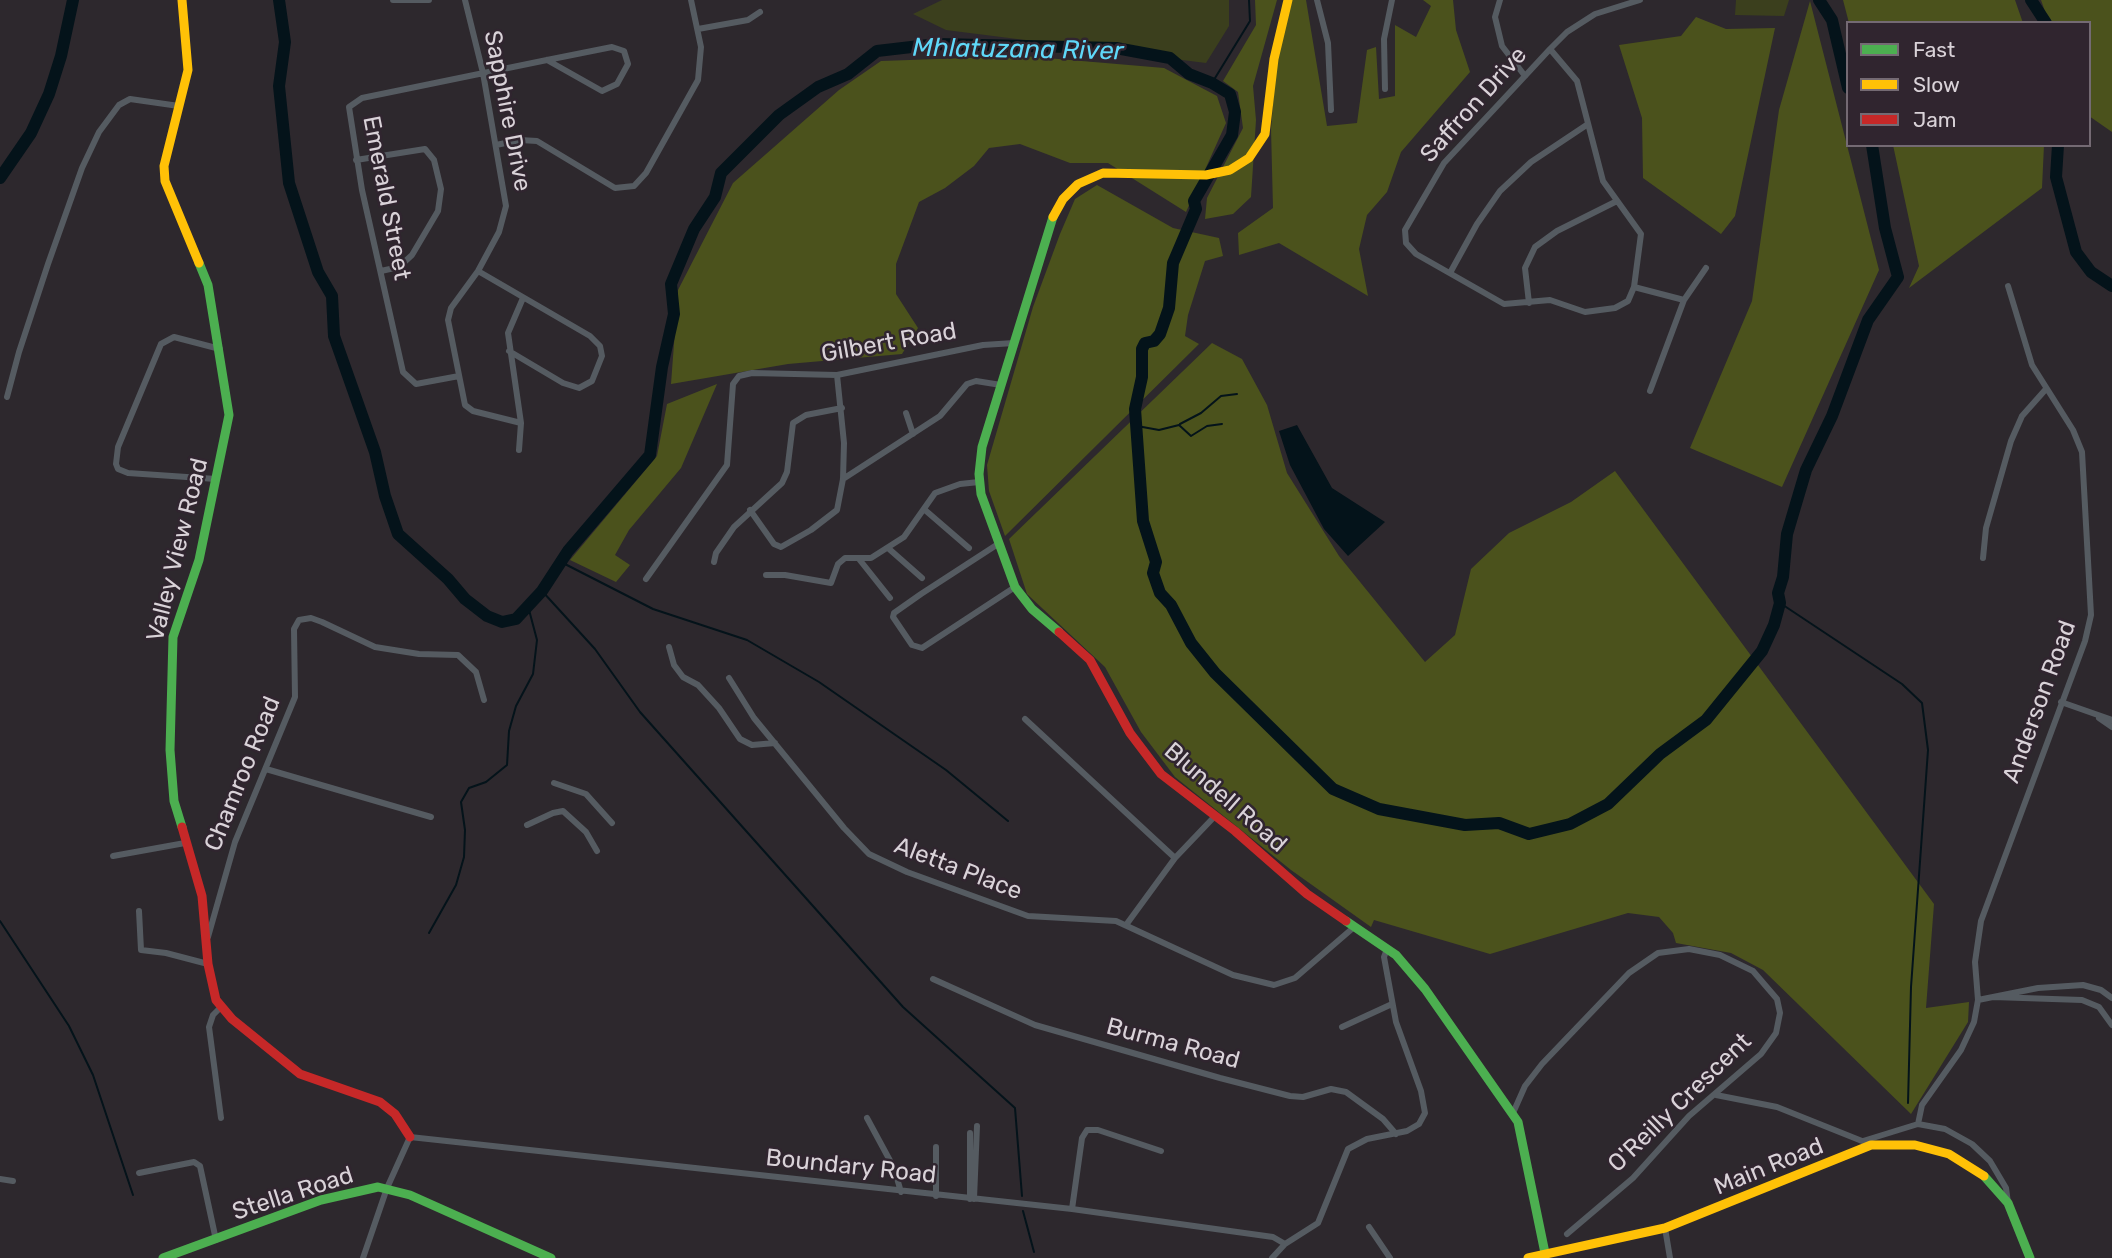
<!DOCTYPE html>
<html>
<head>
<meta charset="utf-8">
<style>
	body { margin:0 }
	#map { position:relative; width:2112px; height:1258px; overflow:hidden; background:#2d282d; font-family:Rubik,sans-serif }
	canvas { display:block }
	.legend { position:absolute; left:1846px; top:21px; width:245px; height:126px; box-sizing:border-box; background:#30252f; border:2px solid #746a73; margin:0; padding:9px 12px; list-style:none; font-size:21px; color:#d9d2d8 }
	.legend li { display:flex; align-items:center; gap:14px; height:35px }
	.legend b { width:35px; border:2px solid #746a73 }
</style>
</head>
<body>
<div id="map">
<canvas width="2112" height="1258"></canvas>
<ul class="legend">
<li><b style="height:9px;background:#4caf50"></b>Fast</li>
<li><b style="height:9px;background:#ffc107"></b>Slow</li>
<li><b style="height:9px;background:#c62828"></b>Jam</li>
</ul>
</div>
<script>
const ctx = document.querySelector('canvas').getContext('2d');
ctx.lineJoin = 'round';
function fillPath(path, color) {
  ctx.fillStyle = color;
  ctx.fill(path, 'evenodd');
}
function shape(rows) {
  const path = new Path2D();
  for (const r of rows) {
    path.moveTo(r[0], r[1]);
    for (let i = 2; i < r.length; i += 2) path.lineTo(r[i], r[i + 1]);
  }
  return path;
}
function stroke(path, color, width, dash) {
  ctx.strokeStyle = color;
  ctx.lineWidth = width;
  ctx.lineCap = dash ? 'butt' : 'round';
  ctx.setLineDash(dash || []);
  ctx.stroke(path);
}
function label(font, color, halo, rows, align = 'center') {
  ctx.font = font + ' Rubik,sans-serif';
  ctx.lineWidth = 5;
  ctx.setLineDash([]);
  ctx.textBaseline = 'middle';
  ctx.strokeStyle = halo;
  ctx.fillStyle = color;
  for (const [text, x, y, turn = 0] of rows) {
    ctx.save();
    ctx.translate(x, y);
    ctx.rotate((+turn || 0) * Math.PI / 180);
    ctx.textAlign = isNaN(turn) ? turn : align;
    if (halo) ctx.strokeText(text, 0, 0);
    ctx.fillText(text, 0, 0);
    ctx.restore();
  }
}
fillPath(shape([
	[942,0,1229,0,1229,26,1206,63,946,30,913,14],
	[1736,0,1789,0,1784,16,1735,15]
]), '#3b3f1d');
fillPath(shape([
	[1255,0,1277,0,1253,86,1256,120,1251,197,1233,214,1205,219,1207,198,1243,128,1238,92,1223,81,1256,25],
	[1291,0,1306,0,1327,126,1357,123,1367,50,1376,47,1379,99,1395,96,1395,25,1416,37,1431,6,1423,0,1453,0,1456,30,1470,72,1401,152,1387,192,1367,215,1359,249,1368,296,1279,243,1239,255,1238,233,1273,208,1271,129,1277,54],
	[1843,0,2015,0,2023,23,1849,23],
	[2041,0,2112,0,2112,132,2089,116,2089,23,2049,23],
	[1810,1,1879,270,1782,487,1690,448,1752,301,1779,110],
	[1696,17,1726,29,1775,28,1735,216,1721,234,1643,178,1642,118,1619,45,1681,36],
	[1023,56,1164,68,1217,96,1226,123,1186,212,1108,163,1070,163,1020,144,989,148,974,166,945,188,919,202,896,264,896,294,918,328,902,354,788,364,671,384,678,290,733,183,839,90,881,61],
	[1893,145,2044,145,2042,188,1909,288,1919,266],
	[1097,185,1173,228,1219,238,1223,256,1205,261,1188,315,1185,336,1199,344,1005,536,989,491,987,465,1033,307,1060,234,1075,199],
	[1212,343,1242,359,1267,405,1287,473,1339,556,1425,662,1455,635,1471,569,1509,533,1571,502,1615,471,1934,904,1926,1008,1969,1002,1968,1022,1911,1114,1763,970,1731,953,1676,943,1673,933,1659,917,1628,913,1490,954,1374,920,1371,927,1291,870,1175,777,1141,732,1105,667,1027,594,1009,539],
	[717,384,681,468,629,530,615,555,630,565,616,582,570,560,657,456,667,404]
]), '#4b521c');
fillPath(shape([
	[1297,425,1332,488,1385,522,1348,556,1324,529,1290,465,1279,431]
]), '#04131a');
stroke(shape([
	[1212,83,1250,21,1249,0],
	[1180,424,1201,413,1221,396,1237,394],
	[1137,426,1159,430,1179,425,1191,436,1207,426,1222,424],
	[561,562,653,609,747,640,819,682,946,770,1008,821],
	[542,591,595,649,640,712,903,1007,1015,1108,1022,1196],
	[1780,603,1902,684,1922,703,1928,750,1911,987,1908,1103],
	[0,921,69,1026,93,1075,133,1195],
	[429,933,456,885,464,857,465,830,461,802,469,788,486,782,507,765,509,731,516,706,533,674,537,640,528,606],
	[1023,1211,1034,1252]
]), '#04131a', 2);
stroke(shape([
	[279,0,285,42,279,86,289,183,318,272,332,296,334,336,375,452,385,496,398,534,448,579,465,599,487,616,502,622,516,619,542,591,568,551,650,455,662,367,674,314,671,284,694,229,715,197,721,173,779,115,818,87,848,74,877,51,937,44,1116,48,1170,58,1189,74,1212,83,1230,94,1235,112,1232,135,1194,201,1196,209,1173,263,1169,308,1160,334,1154,341,1145,343,1142,349,1142,377,1135,409,1143,521,1156,562,1153,573,1160,593,1171,605,1191,643,1215,673,1333,789,1379,809,1465,825,1499,823,1529,834,1570,824,1608,804,1660,754,1706,720,1762,651,1774,625,1780,603,1778,593,1783,577,1787,534,1806,470,1832,416,1868,320,1898,277,1885,228,1872,145],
	[1819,0,1832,20,1848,88],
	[2031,0,2046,23],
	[2058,145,2056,177,2076,252,2091,272,2112,286],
	[0,178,31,133,49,94,61,56,73,0]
]), '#04131a', 12);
stroke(shape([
	[393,0,429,0],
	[465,0,483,73,506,206,499,232,478,271,451,308,448,320,465,405,473,411,521,423],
	[1317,0,1328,43,1331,110],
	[1500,0,1495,17,1502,46,1525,76],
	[698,29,748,20,760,12],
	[1550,49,1577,81,1603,181,1641,234,1634,287,1628,301,1615,308,1585,312,1550,300,1504,304,1416,254,1406,243,1405,230,1444,163,1525,76,1550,49,1567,32,1595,14,1640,0],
	[1385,89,1384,39,1392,0],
	[496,145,520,140,537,141,615,188,634,186,646,173,698,80,701,47,691,0],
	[356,160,425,149,434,160,441,189,438,211,412,255,399,267,381,271],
	[478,271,590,336,600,346,602,356,592,381,579,388,563,383,509,351],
	[1450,273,1477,224,1500,191,1531,162,1588,124],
	[1634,287,1684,300],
	[1529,303,1525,268,1535,247,1557,231,1617,201],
	[459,376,416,384,403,372,362,190,349,107,362,98,547,60,612,47,624,51,628,64,617,84,602,91,547,60],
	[1650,391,1684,300,1706,268],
	[7,397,19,352,48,264,82,168,99,132,119,105,130,99,179,106],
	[906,413,913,434],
	[519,450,521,423,508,333,523,298],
	[216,479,128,473,118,469,116,464,118,447,161,344,174,337,220,349],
	[843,479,940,416,967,384,976,381,1001,385],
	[750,510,774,544,781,547,811,530,837,510,843,479,844,443,837,375],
	[925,510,969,548],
	[998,544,921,594,894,613,893,617,912,645,922,648,1015,587],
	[888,548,922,578],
	[1983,558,1986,528,2011,441,2022,416,2046,389],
	[859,559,890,598],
	[714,562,716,553,734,527,782,483,787,472,793,423,806,415,842,408],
	[766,575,785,575,831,583,838,564,845,558,871,558,904,537,935,493,960,484,979,482],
	[646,579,727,465,733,384,739,376,752,373,837,375,983,345,1014,343],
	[669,647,674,665,683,677,698,685,719,708,740,739,752,745,775,743],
	[729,678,754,718,844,828,869,854,907,872,1028,916,1116,921,1233,975,1274,985,1295,978,1353,928],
	[2061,702,2112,720],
	[2099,718,2112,727],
	[1025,719,1175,858],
	[266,769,431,817],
	[554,783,586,794,612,823],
	[527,825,553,813,563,811,586,832,597,851],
	[113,856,185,843],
	[139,911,141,950,166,953,208,964],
	[1126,925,1175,858,1215,816],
	[208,937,235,842,295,697,294,629,299,620,311,618,322,622,375,647,419,654,458,655,476,672,484,700],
	[933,979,1035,1025,1220,1078,1290,1096,1303,1097,1331,1089,1346,1092,1383,1119,1396,1134],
	[1993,997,2082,1000,2099,1007,2112,1025],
	[1978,1000,2038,988,2083,985,2101,990,2112,998],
	[221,1007,213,1015,209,1027,221,1118],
	[1342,1027,1392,1004],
	[1716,1095,1777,1107,1867,1143],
	[1513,1113,1525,1086,1542,1064,1629,973,1658,953,1689,949,1720,955,1753,971,1777,999,1780,1013,1776,1033,1761,1054,1689,1116,1633,1178,1567,1234],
	[867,1118,894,1168,901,1192],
	[1918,1124,1922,1105,1961,1050,1974,1022,1978,1000,1975,962,1981,921,2085,641,2091,615,2082,452,2073,430,2032,365,2008,286],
	[970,1133,970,1199],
	[1863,1141,1918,1124,1945,1129,1972,1144,1990,1161,2006,1188,2008,1203],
	[139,1173,194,1162,200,1166,216,1240],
	[0,1179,13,1181],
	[936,1196,936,1147],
	[974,1199,977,1126],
	[1072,1209,1082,1138,1087,1130,1098,1130,1161,1151],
	[1369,1227,1390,1258],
	[1665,1228,1670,1258],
	[363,1258,387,1188,410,1137,1072,1209,1273,1237,1285,1244],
	[1272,1258,1285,1244,1318,1223,1348,1149,1367,1139,1407,1131,1419,1124,1425,1113,1421,1091,1396,1022,1384,957,1387,949]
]), '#555b61', 6);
stroke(shape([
	[1053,217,982,447,979,474,981,494,1015,587,1032,609,1059,632],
	[182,827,174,801,170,750,173,637,199,560,229,415,208,285,199,263],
	[1346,921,1396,955,1425,989,1518,1122,1545,1253],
	[1984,1176,2008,1203,2030,1258],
	[163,1258,321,1200,378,1187,410,1195,551,1258]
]), '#4caf50', 9);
stroke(shape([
	[182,0,188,70,164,166,165,181,199,263],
	[1053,217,1063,199,1078,184,1103,173,1206,175,1230,170,1249,158,1265,134,1274,59,1288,0],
	[1528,1258,1665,1228,1871,1145,1915,1145,1949,1154,1984,1176]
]), '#ffc107', 9);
stroke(shape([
	[1059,632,1090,660,1130,733,1161,774,1235,831,1307,894,1346,921],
	[182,827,202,896,208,964,216,1000,232,1019,300,1074,380,1102,395,1114,410,1137]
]), '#c62828', 9);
label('24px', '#d9d2d8', '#30252f', [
	["Saffron Drive",1474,105,-48],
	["Sapphire Drive",507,111,79],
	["Emerald Street",386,198,79],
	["Gilbert Road",889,343,-10],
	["Valley View Road",178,550,-76],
	["Anderson Road",2040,702,-70],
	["Chamroo Road",243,774,-68],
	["Blundell Road",1225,798,41],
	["Aletta Place",958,869,21],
	["Burma Road",1173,1044,15],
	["O'Reilly Crescent",1680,1103,-44],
	["Boundary Road",851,1167,6],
	["Main Road",1769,1167,-22],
	["Stella Road",293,1194,-18]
]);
label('italic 26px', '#5fd8f9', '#30252f', [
	["Mhlatuzana River",1018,50,1]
]);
</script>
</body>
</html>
